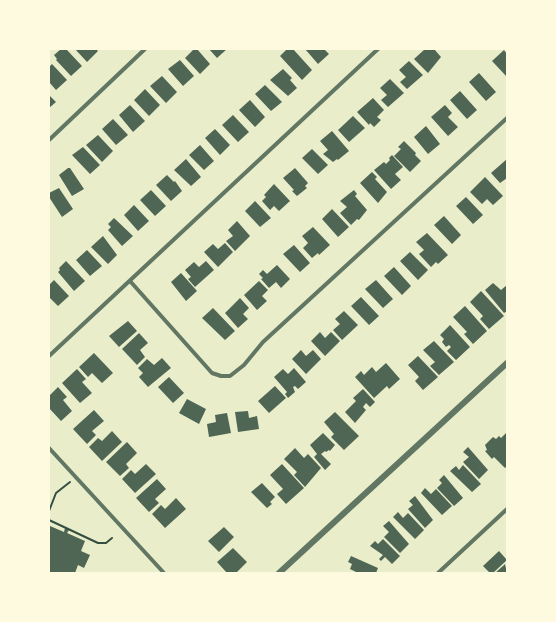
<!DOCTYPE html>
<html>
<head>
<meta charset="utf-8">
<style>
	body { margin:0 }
	#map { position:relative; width:556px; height:622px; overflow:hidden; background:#e9edc9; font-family:"Titillium Web",sans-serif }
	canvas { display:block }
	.frame { position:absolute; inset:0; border:50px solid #fefae0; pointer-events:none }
</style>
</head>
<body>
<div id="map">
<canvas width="556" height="622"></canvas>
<div class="frame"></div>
</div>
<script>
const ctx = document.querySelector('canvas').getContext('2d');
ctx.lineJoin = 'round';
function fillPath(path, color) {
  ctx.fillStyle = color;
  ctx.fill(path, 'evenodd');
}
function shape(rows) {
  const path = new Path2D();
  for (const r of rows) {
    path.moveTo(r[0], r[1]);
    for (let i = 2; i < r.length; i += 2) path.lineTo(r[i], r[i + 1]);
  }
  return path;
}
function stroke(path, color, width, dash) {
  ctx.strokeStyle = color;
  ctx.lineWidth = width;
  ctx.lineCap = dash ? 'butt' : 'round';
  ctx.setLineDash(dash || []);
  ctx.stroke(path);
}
fillPath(shape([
	[61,49,67,50,82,66,71,76,56,60,57,59,54,55],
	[75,49,96,49,98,51,87,62],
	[194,49,197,49,210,64,200,74,185,58],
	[209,49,227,49,217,58],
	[287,49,293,49,312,70,302,80,280,56],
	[305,49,324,49,329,54,318,64],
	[425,49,434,49,441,57,428,73,414,59],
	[504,50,507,54,507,77,492,61],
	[180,60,194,76,183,86,168,69],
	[409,61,423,75,407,89,400,82,406,77,399,70],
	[52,64,67,80,56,90,49,82,49,67],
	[283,69,292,78,290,80,297,88,288,96,270,80],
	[479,73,496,92,486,101,469,82],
	[162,76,177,92,166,103,150,86],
	[390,79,404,93,388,107,381,100,387,95,380,88],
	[265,85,282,102,271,111,255,94],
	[145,89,160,105,149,116,134,100],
	[460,91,477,110,467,119,450,100],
	[49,95,56,102,49,108],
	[373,98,384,110,377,117,381,120,374,127,370,123,369,125,357,112],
	[250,100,265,117,255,127,239,110],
	[130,105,145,121,133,132,119,115],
	[445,105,452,113,448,117,458,127,448,136,431,117],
	[233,115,249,132,238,142,222,125],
	[353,116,365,128,349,142,338,130],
	[113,119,128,135,116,145,102,129],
	[426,126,440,144,428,154,414,137],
	[215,129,230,145,220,155,205,138],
	[332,131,349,151,338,160,337,159,333,162,323,154,328,150,320,141],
	[98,135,113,151,102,162,86,145],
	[404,141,416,153,415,155,421,161,410,172,394,156,401,149,398,147],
	[200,145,214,161,204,170,189,155],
	[83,147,100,165,90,174,72,155],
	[312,149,328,165,318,174,302,158],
	[392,155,403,167,395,174,401,180,391,189,374,170,384,162,386,164,390,160,389,158],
	[186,159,201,177,191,186,174,170],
	[507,159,507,178,500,183,491,173],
	[68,168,70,168,84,189,72,196,59,175],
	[295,168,308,183,305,186,307,188,297,196,292,191,294,190,283,178],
	[372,172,377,177,375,179,387,192,378,203,360,183],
	[167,175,174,182,175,181,182,191,171,201,156,185],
	[485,177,503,196,493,205,487,199,482,204,470,192],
	[274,184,290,201,279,211,274,206,270,210,262,201,266,197,264,195],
	[59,188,73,209,62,217,49,197,49,193],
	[151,190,166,206,155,216,140,200],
	[354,190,357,194,355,196,367,210,359,220,357,219,351,225,340,213,347,207,340,201],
	[466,197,483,215,473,224,456,206],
	[255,201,271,218,260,227,245,211],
	[134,205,149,221,138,231,124,215],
	[332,209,349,227,338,237,322,219],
	[444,216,461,235,452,244,434,225],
	[114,218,133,236,122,246,108,230,111,227,108,224],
	[237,221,250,236,235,251,226,241,233,236,228,230],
	[313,227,330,245,319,255,318,253,312,258,303,248,308,243,302,236],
	[427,233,448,255,438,264,436,262,431,267,419,254,424,250,416,242],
	[103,236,117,255,108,264,91,247],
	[225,243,233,252,218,267,204,252,213,244,218,249],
	[294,245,310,263,300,272,283,254],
	[87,250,102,266,90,276,76,260],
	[410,252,428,270,418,280,400,261],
	[66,261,85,281,74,291,58,272,60,270,59,268],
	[206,261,214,270,195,287,188,279,191,277,185,270,194,262,199,267],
	[277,265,290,279,281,288,276,282,269,288,261,279,263,278,259,274,263,270,267,274],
	[394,267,411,286,402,295,384,276],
	[181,273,197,291,186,301,171,282],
	[54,280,69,296,58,306,49,297,49,285],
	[376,280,393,299,383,308,365,289],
	[259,281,268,290,262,296,267,301,257,310,244,295],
	[493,283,501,290,507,285,507,311,504,313,485,290],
	[481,291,504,316,489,329,480,319,483,316,470,302],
	[361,297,379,316,369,325,351,306],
	[240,298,249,308,243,314,248,319,238,328,225,313],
	[465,306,487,331,473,344,464,334,467,332,453,317],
	[213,308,235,331,225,340,202,318],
	[344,311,358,325,342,340,333,330,340,324,335,319],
	[128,321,137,331,119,347,109,336],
	[450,325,470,347,456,360,447,351,451,347,449,345,446,347,442,342,444,339,440,335],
	[320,332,325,338,331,332,340,341,325,356,311,341],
	[139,333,148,343,140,350,145,357,137,365,122,349],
	[434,341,454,362,439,375,430,366,435,362,423,350],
	[301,350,306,356,313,350,321,359,306,374,292,359],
	[94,353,113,373,102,383,92,373,88,377,79,367],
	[418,356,438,377,423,390,415,381,419,377,408,365],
	[162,358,171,368,148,387,139,377,143,373,138,368,147,359,154,365],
	[386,363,400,379,389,389,387,386,374,398,355,377,361,371,364,375,372,367,376,372],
	[294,368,306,382,298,389,295,386,293,387,295,392,288,398,285,394,287,392,274,377,283,369,288,374],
	[77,369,86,379,82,382,92,393,80,403,62,383],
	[169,377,184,393,173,403,158,387],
	[275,386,286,398,269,413,258,401],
	[58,387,67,397,63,400,72,411,61,421,49,408,49,396],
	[363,389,375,402,370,407,366,403,363,407,366,410,355,423,345,412,356,401,353,398],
	[187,399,206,409,199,424,179,413],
	[94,410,104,421,92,431,96,435,87,444,73,429],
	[248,411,249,418,257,416,259,429,238,432,235,412],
	[335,412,359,436,344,450,331,437,334,434,324,422],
	[227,413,231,433,209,437,207,424,216,422,215,415],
	[112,431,122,442,102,461,89,447,98,438,102,441],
	[507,432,507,466,505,468,494,457,492,459,485,451,487,450,485,445,493,437,496,439,499,436,501,438],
	[323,433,335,445,330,451,329,450,326,452,325,451,321,454,331,464,325,470,314,457,317,454,310,445],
	[127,442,137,453,126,464,129,468,120,476,106,462],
	[468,447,488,470,479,479,463,462,469,457,463,452],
	[295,448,304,458,308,454,321,468,305,487,294,475,297,472,284,459],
	[146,464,156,474,135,493,122,479,131,470,135,474],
	[282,464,304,488,286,504,277,494,283,489,270,475],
	[463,465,481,484,472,492,450,471,456,466,459,470],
	[444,475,463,498,454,506,437,488,442,483,439,480],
	[157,479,166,489,155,499,159,503,149,512,136,498],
	[262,483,275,497,270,502,272,504,267,508,251,492],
	[425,488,431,494,436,489,452,506,442,515,421,493],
	[415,496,433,520,425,528,408,509,413,505,409,501],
	[176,498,186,509,165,528,152,514,161,505,165,509],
	[398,512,403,518,408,513,424,530,415,539,393,517],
	[389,521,409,544,400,553,384,537,389,532,383,526],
	[50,526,64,532,65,528,69,530,67,533,85,541,81,551,90,555,84,568,78,565,75,573,49,573],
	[224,527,234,537,219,552,208,541],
	[383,539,400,556,392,564,385,557,381,561,379,559,383,555,370,546,375,541,378,544],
	[233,548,247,562,236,573,227,573,217,562],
	[499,551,507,560,493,573,490,573,483,566],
	[351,556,378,568,376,573,358,573,350,569,352,564,348,562],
	[505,564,507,573,495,573,504,565]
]), '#4f6655');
stroke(shape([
	[49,511,56,493,70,482],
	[49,520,98,543,106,543,112,538]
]), '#344e41', 2);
stroke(shape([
	[49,140,145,49],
	[130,281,212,373,221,376,230,376,244,365,263,342,507,118],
	[49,356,378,49],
	[49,448,164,573],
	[438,573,507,509]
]), '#617663', 4);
stroke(shape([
	[279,573,507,363]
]), '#617663', 6);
</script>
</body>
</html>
